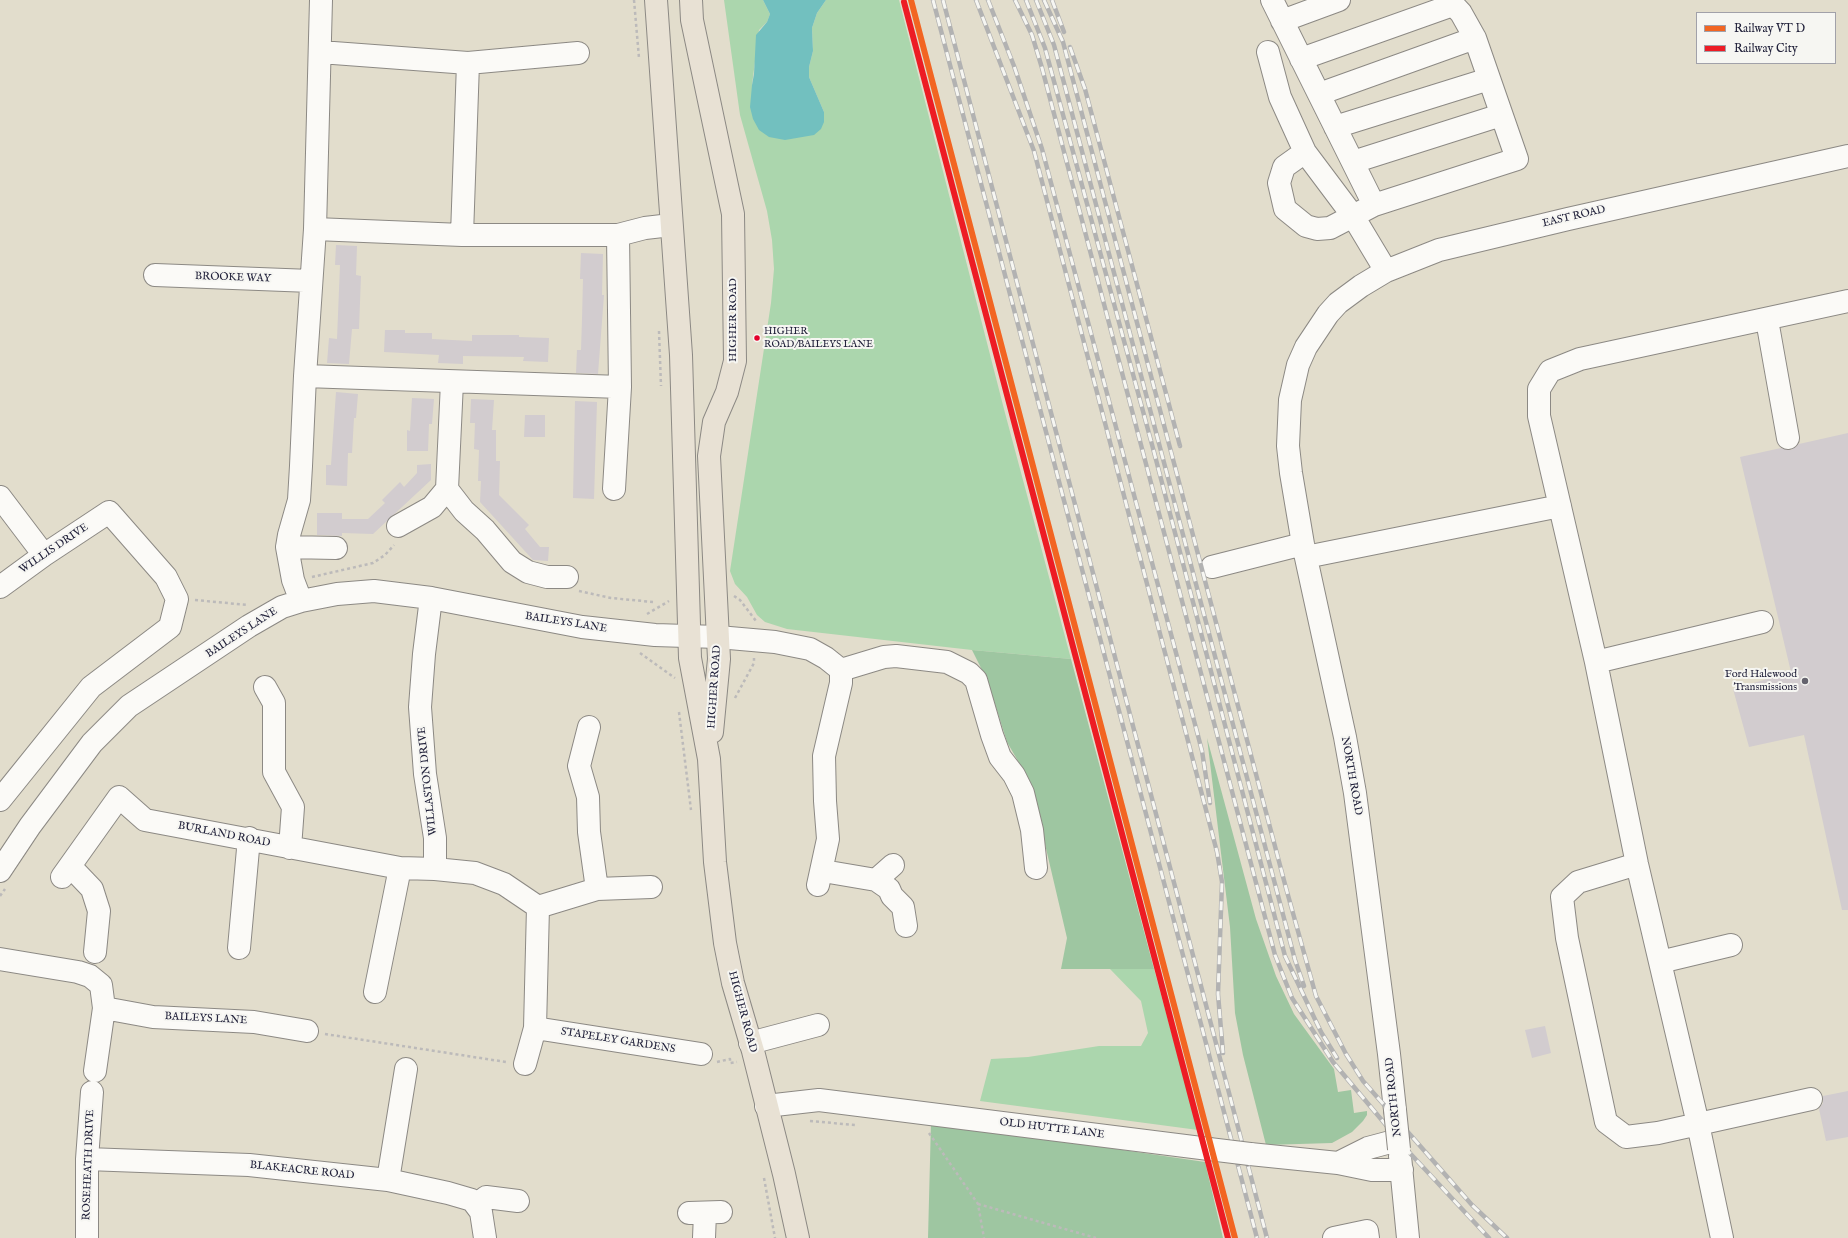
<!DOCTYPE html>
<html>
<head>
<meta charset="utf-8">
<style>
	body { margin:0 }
	#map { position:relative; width:1848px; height:1238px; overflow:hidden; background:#e2ddcc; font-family:"IM FELL English",serif }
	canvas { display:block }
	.legend { position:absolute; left:1696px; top:12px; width:140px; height:52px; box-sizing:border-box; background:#f6f6f2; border:1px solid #a1a1a9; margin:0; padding:5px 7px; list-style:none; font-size:12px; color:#22223b }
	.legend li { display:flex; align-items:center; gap:8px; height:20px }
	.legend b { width:20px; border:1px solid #a1a1a9 }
</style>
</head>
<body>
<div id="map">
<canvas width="1848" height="1238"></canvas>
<ul class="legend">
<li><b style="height:5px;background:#f26522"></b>Railway VT D</li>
<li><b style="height:5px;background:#ed1c24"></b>Railway City</li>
</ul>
</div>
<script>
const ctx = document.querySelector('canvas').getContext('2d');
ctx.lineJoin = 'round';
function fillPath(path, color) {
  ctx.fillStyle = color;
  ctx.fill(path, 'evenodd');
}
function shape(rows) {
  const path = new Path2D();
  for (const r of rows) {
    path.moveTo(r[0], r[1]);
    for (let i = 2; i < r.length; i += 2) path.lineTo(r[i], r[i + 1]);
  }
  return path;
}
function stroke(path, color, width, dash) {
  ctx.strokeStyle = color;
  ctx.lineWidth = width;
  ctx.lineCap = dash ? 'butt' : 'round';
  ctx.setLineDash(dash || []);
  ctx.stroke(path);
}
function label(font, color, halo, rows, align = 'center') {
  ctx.font = font + ' "IM FELL English",serif';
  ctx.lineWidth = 4;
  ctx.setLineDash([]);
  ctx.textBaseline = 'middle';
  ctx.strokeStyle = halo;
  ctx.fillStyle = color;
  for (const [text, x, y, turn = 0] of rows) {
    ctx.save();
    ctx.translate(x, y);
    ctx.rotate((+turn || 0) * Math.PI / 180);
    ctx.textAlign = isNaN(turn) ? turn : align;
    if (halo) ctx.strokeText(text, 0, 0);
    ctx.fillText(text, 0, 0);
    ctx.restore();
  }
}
fillPath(shape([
	[724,0,763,0,770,14,767,22,759,30,752,85,824,112,809,77,809,67,813,51,812,28,817,13,826,0,899,0,1005,413,1071,659,972,650,787,629,765,622,757,615,747,597,735,584,730,571,771,303,774,269,772,240,767,211,740,115],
	[1110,969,1154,969,1198,1130,980,1101,991,1059,1028,1057,1099,1046,1141,1046,1148,1033,1141,1001]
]), '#abd6ad');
fillPath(shape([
	[972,650,1071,659,1154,969,1061,969,1067,938,1033,793,1026,775,1007,742,988,682],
	[1207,738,1256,919,1276,976,1294,1014,1334,1069,1338,1092,1351,1090,1354,1113,1367,1111,1367,1115,1363,1121,1352,1132,1332,1143,1266,1145,1243,1055,1235,1013,1230,927],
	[931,1122,1205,1162,1223,1238,928,1238]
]), '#9ec6a1');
fillPath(shape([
	[763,0,826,0,817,13,812,28,813,51,809,67,809,77,824,112,824,122,821,129,814,135,785,140,769,137,759,130,753,119,750,107,752,85,754,74,756,35,767,22,770,14]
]), '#72c0bf');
fillPath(shape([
	[336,245,357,246,356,275,361,276,359,329,352,329,349,364,327,363,329,338,337,339,340,265,335,265],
	[581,253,603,254,602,295,604,295,598,374,576,373,577,350,581,350,582,319,583,279,580,279],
	[385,330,405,330,405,333,432,333,432,339,472,341,472,335,519,335,519,337,549,338,548,362,523,361,524,357,463,356,463,364,438,363,439,355,384,352],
	[336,392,358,394,356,418,354,418,352,453,348,453,347,486,326,485,326,465,331,465],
	[412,398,434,399,432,424,429,424,428,451,407,451,407,430,410,431],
	[471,399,494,400,492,430,496,430,496,461,500,461,499,495,529,525,525,529,540,547,549,547,548,561,533,560,480,502,481,481,478,481,479,450,474,449,475,423,470,423],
	[575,401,597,402,594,499,573,498],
	[525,415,545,415,545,437,524,437],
	[1848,433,1848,910,1842,910,1804,735,1749,747,1733,689,1791,672,1740,457,1781,448,1791,450,1799,444],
	[431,464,431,480,373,534,342,533,342,536,317,535,317,513,342,513,342,519,368,519,385,503,382,500,400,482,404,487,417,473,417,465],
	[1545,1026,1551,1053,1532,1058,1525,1030],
	[1848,1091,1848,1137,1826,1141,1819,1109,1823,1103,1823,1096]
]), '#d2cccf');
const minor = shape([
	[1272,0,1374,205,1330,228,1317,229,1306,226,1285,209,1279,183,1284,167,1305,152],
	[1282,21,1339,0],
	[320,52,468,63,578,53],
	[1268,52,1280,97,1305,152,1353,216,1386,271],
	[1301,59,1453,5],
	[1319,94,1475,38],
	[1335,127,1489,79],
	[1353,162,1501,115],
	[1374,205,1517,159,1475,38,1461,13,1449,0],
	[315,229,462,235,618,235,620,387,614,489],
	[462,235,468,63],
	[618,235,645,228,671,225],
	[155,275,311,281],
	[1767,320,1788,438],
	[305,376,620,387],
	[447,489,464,511,485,530,512,562,528,572,547,577,567,577],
	[0,497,44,555],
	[398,526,432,507,447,489,452,382],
	[287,547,336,548],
	[1306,557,1560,506],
	[1212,567,1303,544],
	[0,587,44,555,109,512,166,577,177,599,170,627,91,687,0,800],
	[431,598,424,654,420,707,425,774,435,838,435,869],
	[301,601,293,580,287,547,289,535,299,500,301,466,305,376,315,229,321,0],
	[1596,662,1762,622],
	[841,670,884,657,896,656,947,662,969,673,976,680,992,735,1000,757,1014,775,1023,793,1032,830,1036,868],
	[265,687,274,703,274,772,293,807,290,848],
	[589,727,579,766,588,797,589,832,597,889],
	[1637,864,1578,882,1562,897,1567,938,1606,1122,1626,1137,1658,1133,1811,1099],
	[70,866,92,889,99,911,95,952],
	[0,871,30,826,92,743,129,706,249,626,282,607,301,601,337,594,374,591,431,598,582,627,655,635,718,637,775,642,810,649,826,658,841,670,841,683,824,756,825,801,828,839,818,885],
	[823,871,876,880,893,865],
	[62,877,119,797,145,820,400,868,435,869,475,873,504,884,538,907,597,889,651,887],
	[876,880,889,889,892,896,903,907,906,926],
	[239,948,249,838],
	[0,959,78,972,90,976,101,985,104,1008,95,1071],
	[1660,962,1731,945],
	[375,992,400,868],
	[104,1008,153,1017,254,1022,307,1031],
	[535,1028,701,1054],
	[750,1043,818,1025],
	[525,1064,535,1028,538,907],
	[766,1106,819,1100,1209,1149],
	[1395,1110,1389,1054,1355,793,1345,737,1303,544,1291,473,1288,446,1290,400,1298,365,1306,347,1328,314,1338,303,1361,286,1386,271,1439,250,1568,219,1848,156],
	[1250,1154,1338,1163,1372,1170,1402,1170],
	[1400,1156,1408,1238],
	[87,1159,249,1165,388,1180,448,1193,472,1200,481,1212,485,1238],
	[1338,1163,1368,1148,1398,1140],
	[388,1180,406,1069],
	[476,1205,486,1197,518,1201],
	[689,1213,721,1212],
	[87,1238,87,1159,92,1092],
	[704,1238,705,1213],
	[1334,1238,1367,1231,1368,1238],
	[1722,1238,1698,1124,1637,864,1596,662,1539,416,1539,389,1550,371,1580,359,1848,301]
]);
const highway = shape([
	[656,0,681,355,690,658,709,759,715,862,725,943,733,983,753,1051,784,1174,798,1238],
	[691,0,692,20,733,214,735,361,727,392,714,422,709,456,719,659,712,732]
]);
stroke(minor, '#8c8984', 24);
stroke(highway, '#8c8984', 24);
stroke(shape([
	[634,0,639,58],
	[659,331,661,386],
	[312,577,373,563,385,555,394,545],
	[579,591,611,598,653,602],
	[734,596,740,600,756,621],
	[195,600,248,605],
	[647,614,669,601],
	[640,653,675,678],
	[735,698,754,663,754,658],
	[679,712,691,810],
	[0,896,5,889],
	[325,1034,506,1062],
	[717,1062,730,1059,730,1063,737,1062],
	[810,1121,855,1125],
	[929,1133,978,1204,984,1238],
	[764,1178,775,1238],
	[978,1204,1096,1238]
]), '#bcbaba', 2.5, [3, 3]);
stroke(minor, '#fbfaf7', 22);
stroke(highway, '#e8e1d4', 22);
const rail = shape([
	[933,0,1257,1238],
	[943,0,1267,1238],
	[976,0,1034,151,1217,852,1222,882,1218,994,1223,1053],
	[988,0,1014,66,1042,149,1196,728,1202,751,1210,803],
	[1015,0,1032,35,1042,68,1275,955,1292,998,1333,1062,1407,1150,1489,1238],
	[1026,0,1045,48,1154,452,1285,956,1321,1032,1337,1058],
	[1036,0,1054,45,1295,960,1304,986],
	[1044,0,1063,42,1286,888,1316,996,1346,1054,1363,1081,1472,1205,1507,1238],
	[1052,0,1064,32],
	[1070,47,1085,89,1180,446]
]);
stroke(rail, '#b2b2b2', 4.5);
stroke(rail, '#f6f6f2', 3, [9]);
const minorBridge = shape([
	[1395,1110,1399,1149],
	[1209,1149,1250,1154]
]);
stroke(minorBridge, '#8c8984', 24, []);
stroke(minorBridge, '#fbfaf7', 22);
stroke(shape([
	[911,0,1235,1238]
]), '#f26522', 6);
stroke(shape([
	[904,2,1228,1238]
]), '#ed1c24', 6);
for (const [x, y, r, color] of [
	[757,338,3.5,"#e4002b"],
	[1805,681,4,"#65636e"]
]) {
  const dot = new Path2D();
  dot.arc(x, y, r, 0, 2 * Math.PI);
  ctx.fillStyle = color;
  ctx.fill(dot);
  stroke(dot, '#f6f6f2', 1.5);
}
label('10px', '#22223b', '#f6f6f2', [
	["HIGHER",764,332],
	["ROAD/BAILEYS LANE",764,345]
], 'left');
label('11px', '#22223b', '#f6f6f2', [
	["EAST ROAD",1574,217,-13],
	["BROOKE WAY",233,278,2],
	["HIGHER ROAD",734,320,-90],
	["WILLIS DRIVE",54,549,-34],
	["BAILEYS LANE",566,623,9],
	["BAILEYS LANE",242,633,-33],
	["HIGHER ROAD",715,687,-86],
	["NORTH ROAD",1351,776,80],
	["WILLASTON DRIVE",428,781,-96],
	["BURLAND ROAD",224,835,11],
	["HIGHER ROAD",742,1012,75],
	["BAILEYS LANE",206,1019,3],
	["STAPELEY GARDENS",618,1041,9],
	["NORTH ROAD",1394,1097,-96],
	["OLD HUTTE LANE",1052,1129,7],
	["ROSEHEATH DRIVE",89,1165,-88],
	["BLAKEACRE ROAD",302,1171,6]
]);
label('11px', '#22223b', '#f6f6f2', [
	["Ford Halewood",1797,675],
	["Transmissions",1797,688]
], 'right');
</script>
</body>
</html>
